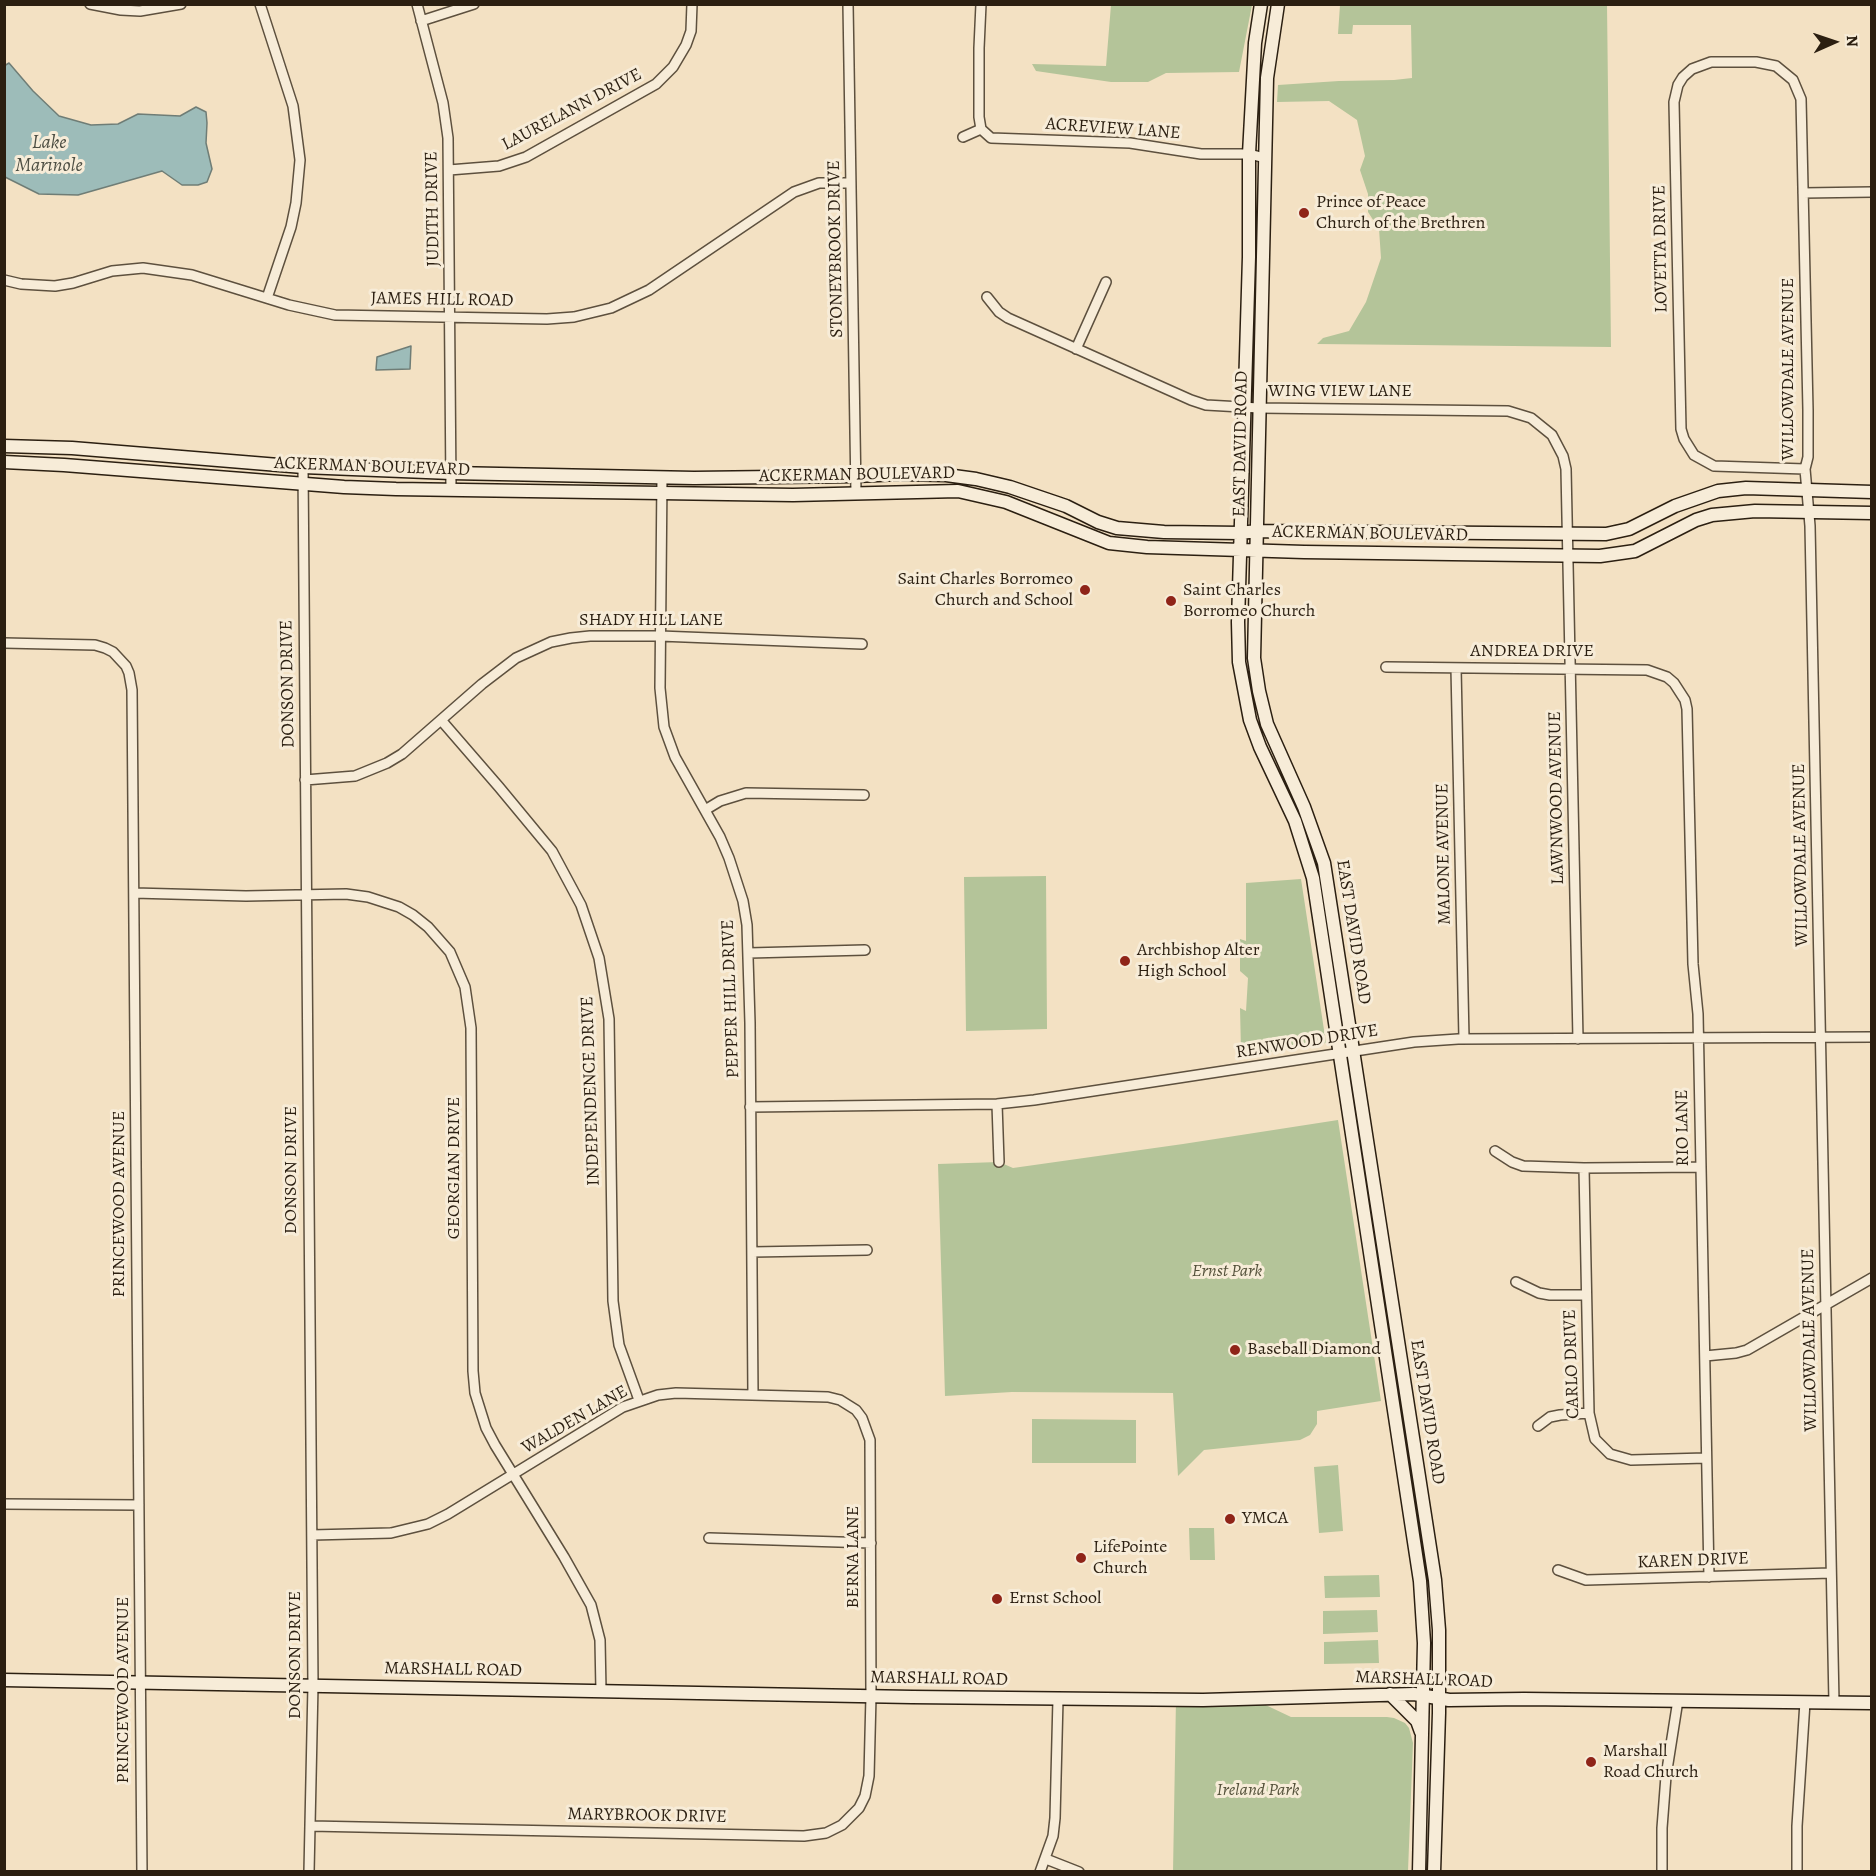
<!DOCTYPE html>
<html>
<head>
<meta charset="utf-8">
<style>
	body { margin:0 }
	#map { position:relative; width:1876px; height:1876px; overflow:hidden; background:#f3e1c3; font-family:Alegreya,serif }
	canvas { display:block }
	.frame { position:absolute; inset:0; border:6px solid #2b1f11; pointer-events:none }
	.north { position:absolute; left:1804px; top:12px; width:60px; height:60px; -webkit-text-stroke:4px #f7ecd8; paint-order:stroke; rotate:87deg; font-size:16px; font-weight:700; line-height:24px; text-align:center; color:#2b1f11 }
	.north::after { content:''; display:block; margin:auto; width:21px; height:27px; background:#2b1f11; clip-path:polygon(50% 0,100% 100%,50% 72%,0 100%) }
</style>
</head>
<body>
<div id="map">
<canvas width="1876" height="1876"></canvas>
<div class="frame"></div>
<div class="north">N</div>
</div>
<script>
const ctx = document.querySelector('canvas').getContext('2d');
ctx.lineJoin = 'round';
function fillPath(path, color) {
  ctx.fillStyle = color;
  ctx.fill(path, 'evenodd');
}
function shape(rows) {
  const path = new Path2D();
  for (const r of rows) {
    path.moveTo(r[0], r[1]);
    for (let i = 2; i < r.length; i += 2) path.lineTo(r[i], r[i + 1]);
  }
  return path;
}
function stroke(path, color, width, dash) {
  ctx.strokeStyle = color;
  ctx.lineWidth = width;
  ctx.lineCap = dash ? 'butt' : 'round';
  ctx.setLineDash(dash || []);
  ctx.stroke(path);
}
function label(font, color, halo, rows, align = 'center') {
  ctx.font = font + ' Alegreya,serif';
  ctx.lineWidth = 6;
  ctx.setLineDash([]);
  ctx.textBaseline = 'middle';
  ctx.strokeStyle = halo;
  ctx.fillStyle = color;
  for (const [text, x, y, turn = 0] of rows) {
    ctx.save();
    ctx.translate(x, y);
    ctx.rotate((+turn || 0) * Math.PI / 180);
    ctx.textAlign = isNaN(turn) ? turn : align;
    if (halo) ctx.strokeText(text, 0, 0);
    ctx.fillText(text, 0, 0);
    ctx.restore();
  }
}
fillPath(shape([
	[1111,5,1252,5,1239,72,1166,73,1148,82,1111,82,1036,71,1032,64,1106,66],
	[1340,5,1607,5,1611,347,1317,344,1323,338,1349,331,1366,302,1381,258,1379,229,1368,212,1368,194,1360,170,1365,156,1357,120,1329,101,1277,102,1278,85,1339,81,1394,80,1412,78,1411,25,1353,25,1352,34,1338,34],
	[1046,876,1047,1029,966,1031,964,877],
	[1301,879,1326,1043,1246,1056,1241,1050,1240,1008,1246,1011,1248,978,1240,971,1240,939,1246,941,1246,883],
	[1338,1120,1381,1401,1317,1411,1317,1424,1310,1435,1300,1440,1204,1450,1178,1476,1173,1393,1012,1392,945,1396,938,1164,999,1162,1013,1168,1183,1144],
	[1032,1419,1136,1420,1136,1463,1032,1463],
	[1338,1465,1343,1531,1319,1533,1314,1467],
	[1189,1528,1214,1528,1215,1560,1190,1560],
	[1379,1575,1380,1597,1325,1598,1324,1576],
	[1377,1610,1378,1632,1323,1634,1323,1611],
	[1378,1640,1379,1663,1324,1664,1324,1642],
	[1176,1699,1253,1699,1291,1717,1387,1717,1394,1718,1405,1723,1409,1728,1413,1743,1408,1871,1173,1872]
]), '#b4c499');
const water = shape([
	[9,63,33,91,59,116,91,125,118,124,138,114,180,116,196,107,206,112,207,123,206,143,212,169,207,182,198,185,182,185,162,171,78,195,39,194,5,177,4,66,9,63],
	[411,346,410,369,376,370,377,357,411,346]
]);
fillPath(water, '#9dbcb9');
stroke(water, '#6f7d76', 1.5);
const street = shape([
	[90,4,121,10,140,11,181,4],
	[260,4,293,106,300,160,296,203,291,227,267,298],
	[417,4,443,103,448,138,451,489],
	[848,4,856,493],
	[421,21,474,4],
	[981,129,991,138,1130,143,1201,154,1249,154,1265,158],
	[981,129,979,117,979,48,981,4],
	[963,137,981,129],
	[449,170,499,166,526,157,656,84,673,67,686,45,691,31,692,4],
	[1803,193,1872,192],
	[4,280,21,284,55,286,73,283,112,271,143,268,192,275,289,305,335,315,547,319,574,317,611,308,649,290,794,192,819,183,851,183],
	[987,297,999,312,1008,318,1191,400,1206,405,1259,408,1508,411,1531,418,1552,435,1563,456,1566,469,1578,1039],
	[1076,349,1106,282],
	[303,467,313,1685,309,1872],
	[1805,469,1714,466,1694,455,1684,439,1681,429,1674,102,1678,85,1683,77,1692,69,1711,62,1756,62,1776,66,1793,80,1801,99,1808,410,1808,457,1805,469,1810,526,1834,1702],
	[662,477,660,688,664,727,675,757,720,837,729,858,743,901,747,925,750,1023,753,1395],
	[4,643,95,645,105,648,113,652,126,666,129,673,132,690,142,1872],
	[1386,667,1647,670,1667,677,1674,683,1685,700,1687,709,1693,964,1698,1014,1709,1577],
	[1456,668,1464,1039],
	[441,720,499,787,552,851,581,905,599,958,609,1019,613,1301,619,1345,639,1400],
	[305,780,355,776,387,763,402,754,482,684,516,658,551,642,571,638,590,636,660,636,862,644],
	[705,810,720,801,746,793,864,795],
	[134,893,246,896,346,894,368,897,399,907,413,915,428,927,450,952,465,987,471,1028,473,1371,475,1393,486,1428,495,1445,564,1557,591,1605,600,1640,601,1691],
	[749,953,865,950],
	[997,1104,999,1162],
	[750,1107,997,1104,1034,1100,1414,1042,1458,1039,1872,1037],
	[1495,1151,1512,1162,1523,1166,1584,1168,1701,1167],
	[1584,1168,1589,1413,1595,1439,1610,1454,1631,1460,1706,1458],
	[752,1252,867,1250],
	[1516,1282,1539,1293,1550,1295,1586,1295],
	[1705,1356,1736,1353,1747,1350,1872,1278],
	[1538,1426,1550,1417,1560,1415,1589,1413],
	[4,1504,139,1505],
	[709,1538,871,1543],
	[1558,1570,1586,1580,1831,1573],
	[310,1826,804,1836,826,1833,842,1825,859,1808,865,1796,869,1776,871,1696,870,1440,862,1418,856,1410,840,1400,828,1397,676,1393,658,1395,623,1407,448,1514,428,1524,391,1533,312,1535],
	[1046,1859,1079,1872],
	[1040,1872,1053,1836,1055,1818,1058,1699],
	[1662,1872,1662,1828,1666,1776,1678,1700],
	[1797,1872,1797,1826,1805,1702]
]);
const secondary = shape([
	[1261,4,1255,43,1249,154,1249,257,1238,622,1239,662,1250,720,1260,747,1295,821,1313,878,1420,1581,1424,1643,1419,1872],
	[1278,4,1267,78,1254,658,1259,691,1267,724,1304,807,1324,863,1435,1580,1439,1630,1439,1713,1434,1872],
	[4,446,72,448,303,467,451,473,694,478,855,476,900,474,946,475,976,479,1010,487,1066,506,1098,522,1117,528,1164,532,1240,533,1257,531,1606,534,1629,529,1675,506,1718,491,1746,488,1872,492],
	[4,462,64,465,344,487,396,489,793,495,958,491,1006,502,1109,543,1147,547,1304,552,1600,556,1635,551,1696,520,1712,515,1755,511,1872,513],
	[4,1680,912,1697,1203,1700,1414,1694,1449,1700,1524,1699,1872,1703],
	[1390,1694,1417,1721,1421,1732]
]);
stroke(street, '#5d503e', 12);
stroke(secondary, '#2b1f11', 15);
stroke(street, '#f7ecd8', 9);
stroke(secondary, '#f7ecd8', 12);
for (const [x, y, r, color] of [
	[1304,213,6,"#8f2418"],
	[1085,590,6,"#8f2418"],
	[1171,601,6,"#8f2418"],
	[1125,961,6,"#8f2418"],
	[1235,1350,6,"#8f2418"],
	[1230,1519,6,"#8f2418"],
	[1081,1558,6,"#8f2418"],
	[997,1599,6,"#8f2418"],
	[1591,1762,6,"#8f2418"]
]) {
  const dot = new Path2D();
  dot.arc(x, y, r, 0, 2 * Math.PI);
  ctx.fillStyle = color;
  ctx.fill(dot);
  stroke(dot, '#f7ecd8', 2);
}
label('18px', '#2b1f11', '#f7ecd8', [
	["LAURELANN DRIVE",572,110,-28],
	["ACREVIEW LANE",1113,129,4],
	["JUDITH DRIVE",433,209,-91],
	["STONEYBROOK DRIVE",836,249,-91],
	["LOVETTA DRIVE",1661,249,-91],
	["JAMES HILL ROAD",442,300,1],
	["WILLOWDALE AVENUE",1789,369,-90],
	["WING VIEW LANE",1340,392],
	["EAST DAVID ROAD",1241,444,-89],
	["ACKERMAN BOULEVARD",372,467,2],
	["ACKERMAN BOULEVARD",857,475,-1],
	["ACKERMAN BOULEVARD",1370,534,1],
	["SHADY HILL LANE",651,621],
	["ANDREA DRIVE",1532,652],
	["DONSON DRIVE",288,684,-91],
	["LAWNWOOD AVENUE",1557,798,-91],
	["MALONE AVENUE",1444,854,-91],
	["WILLOWDALE AVENUE",1801,855,-91],
	["EAST DAVID ROAD",1353,932,81],
	["PEPPER HILL DRIVE",731,999,-92],
	["RENWOOD DRIVE",1307,1042,-9],
	["INDEPENDENCE DRIVE",591,1091,-92],
	["RIO LANE",1683,1128,-91],
	["GEORGIAN DRIVE",455,1168,-90],
	["DONSON DRIVE",292,1170,-90],
	["PRINCEWOOD AVENUE",120,1204,-90],
	["WILLOWDALE AVENUE",1810,1340,-91],
	["CARLO DRIVE",1572,1364,-92],
	["EAST DAVID ROAD",1427,1412,81],
	["WALDEN LANE",575,1420,-30],
	["BERNA LANE",854,1557,-90],
	["KAREN DRIVE",1693,1561,-2],
	["DONSON DRIVE",296,1655,-90],
	["MARSHALL ROAD",453,1670,1],
	["MARSHALL ROAD",939,1679,1],
	["MARSHALL ROAD",1424,1680,2],
	["PRINCEWOOD AVENUE",124,1690,-90],
	["MARYBROOK DRIVE",647,1816,1]
]);
label('18px', '#2b1f11', '#f7ecd8', [
	["Prince of Peace",1316,203],
	["Church of the Brethren",1316,224],
	["Saint Charles Borromeo",1073,580,"right"],
	["Church and School",1073,601,"right"],
	["Saint Charles",1183,591],
	["Borromeo Church",1183,612],
	["Archbishop Alter",1137,951],
	["High School",1137,972],
	["Baseball Diamond",1247,1350],
	["YMCA",1242,1519],
	["LifePointe",1093,1548],
	["Church",1093,1569],
	["Ernst School",1009,1599],
	["Marshall",1603,1752],
	["Road Church",1603,1773]
], 'left');
label('italic 18px', '#54513a', '#f7ecd8', [
	["Ernst Park",1227,1272],
	["Ireland Park",1258,1791]
]);
label('italic 20px', '#4d4e43', '#f7ecd8', [
	["Lake",49,143],
	["Marinole",49,166]
]);
</script>
</body>
</html>
